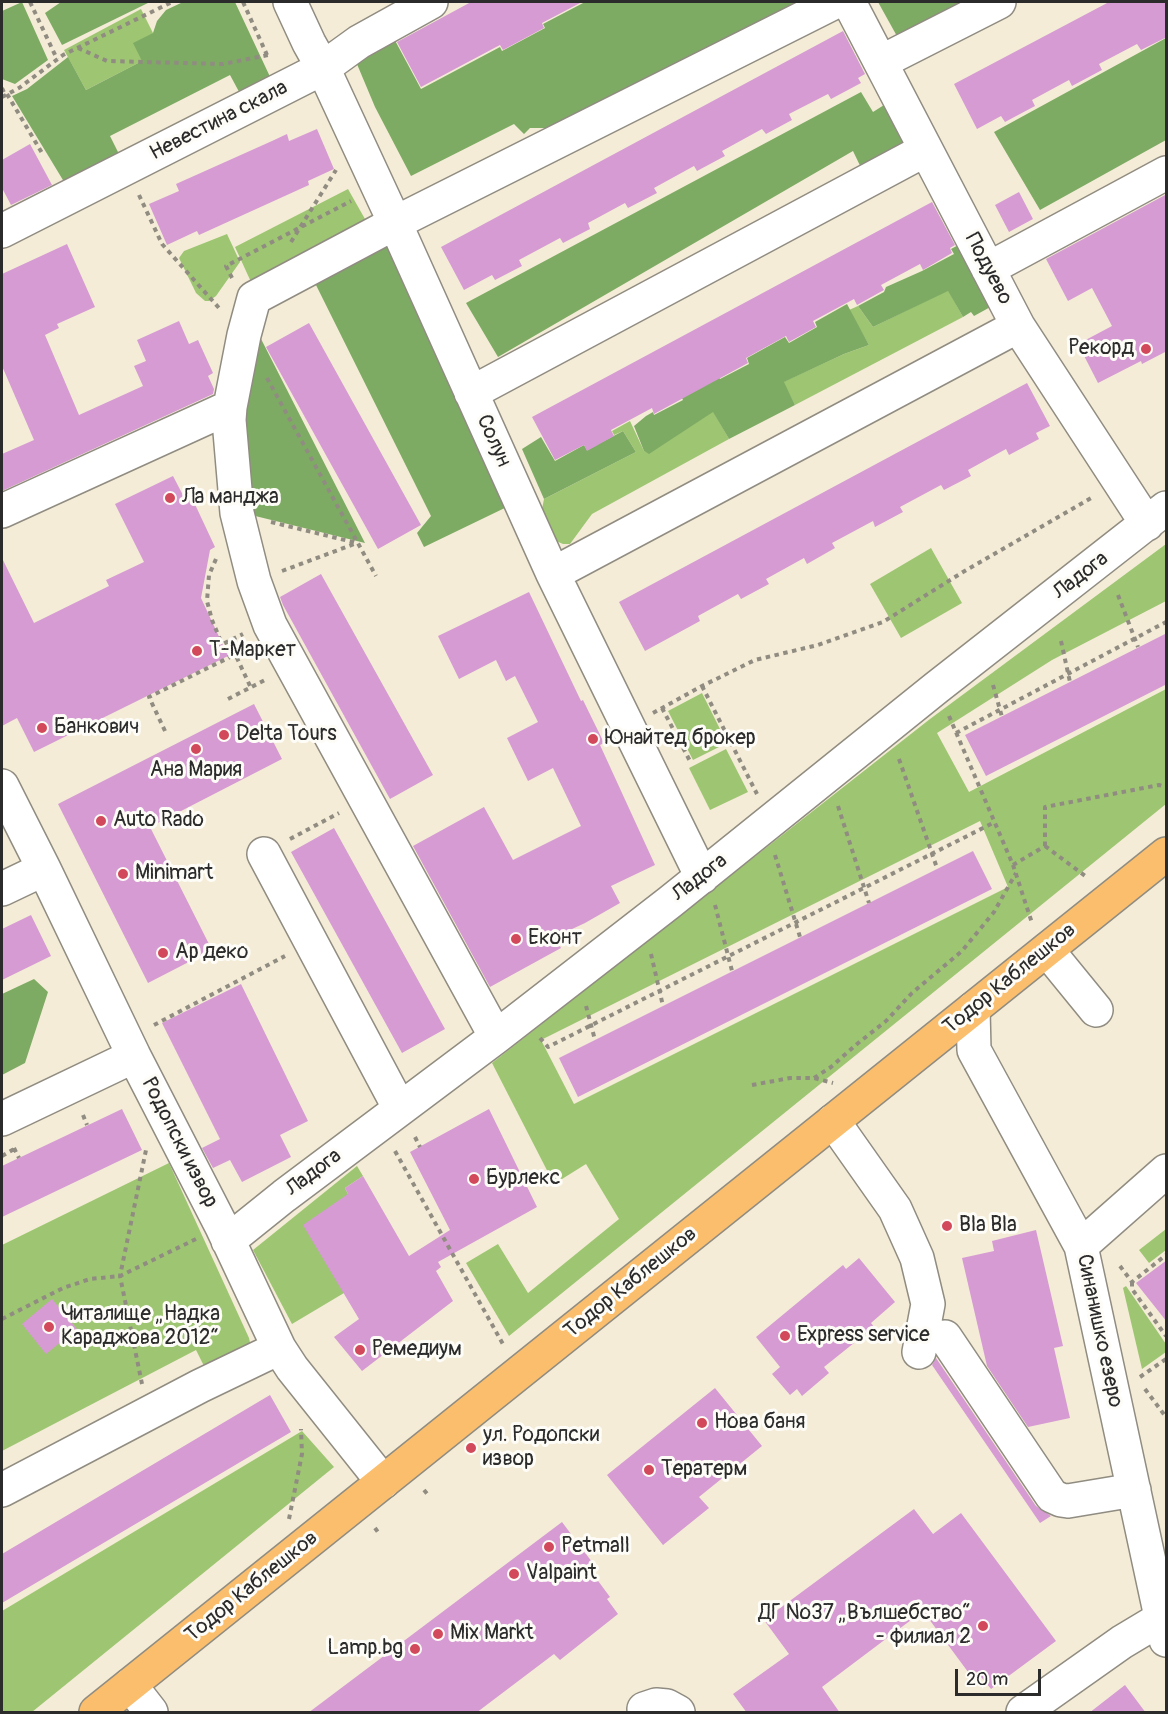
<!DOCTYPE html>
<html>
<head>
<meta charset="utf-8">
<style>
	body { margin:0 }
	#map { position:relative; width:1168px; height:1714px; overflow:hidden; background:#f4ecd7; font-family:Pangolin,sans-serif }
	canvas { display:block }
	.frame { position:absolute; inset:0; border:3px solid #2b2b2b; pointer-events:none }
	.scale { position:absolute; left:955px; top:1669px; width:86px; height:27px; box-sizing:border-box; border:3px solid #2b2b2b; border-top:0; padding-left:8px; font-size:18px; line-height:21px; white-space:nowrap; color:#2b2b2b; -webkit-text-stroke:4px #fdfcf7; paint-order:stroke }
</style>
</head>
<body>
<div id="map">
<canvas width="1168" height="1714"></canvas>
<div class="frame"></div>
<div class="scale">20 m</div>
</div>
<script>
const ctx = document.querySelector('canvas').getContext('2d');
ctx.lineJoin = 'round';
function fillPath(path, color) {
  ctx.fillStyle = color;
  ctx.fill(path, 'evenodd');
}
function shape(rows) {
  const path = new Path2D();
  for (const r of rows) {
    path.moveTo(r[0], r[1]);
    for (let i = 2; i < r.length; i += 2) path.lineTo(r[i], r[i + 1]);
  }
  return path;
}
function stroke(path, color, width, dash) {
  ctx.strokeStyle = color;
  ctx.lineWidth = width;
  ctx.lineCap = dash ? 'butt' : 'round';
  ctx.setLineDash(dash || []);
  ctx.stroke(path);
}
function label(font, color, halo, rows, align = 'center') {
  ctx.font = font + ' Pangolin,sans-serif';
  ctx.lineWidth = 6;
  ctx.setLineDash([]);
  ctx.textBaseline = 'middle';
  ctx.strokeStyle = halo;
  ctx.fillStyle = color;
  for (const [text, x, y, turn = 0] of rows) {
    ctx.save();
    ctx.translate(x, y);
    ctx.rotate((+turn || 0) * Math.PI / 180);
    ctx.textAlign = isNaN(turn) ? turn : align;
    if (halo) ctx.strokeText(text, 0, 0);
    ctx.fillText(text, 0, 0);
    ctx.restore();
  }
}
fillPath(shape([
	[141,9,153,33,142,61,86,90,64,50],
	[348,189,365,219,366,231,257,295,235,247],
	[227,234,240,262,216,296,209,301,205,301,196,293,179,258,184,251],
	[948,290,963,317,795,405,783,382,844,354,869,345,849,310,858,306,873,327],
	[713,411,729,439,592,514,570,544,563,544,554,540,541,514,544,499,636,452,623,431,614,435,612,431,630,421,644,451,649,453],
	[1166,544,1166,601,1052,660,937,733,969,792,1166,689,1166,804,509,1336,466,1263,498,1244,528,1293,619,1219,586,1164,554,1184,492,1063,930,719],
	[980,821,1008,887,574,1104,541,1040],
	[931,548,962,603,901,638,870,584],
	[702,693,727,743,693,760,668,711],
	[726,749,748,792,710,810,689,768],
	[169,1163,249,1338,251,1347,207,1372,196,1350,2,1451,2,1245],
	[357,1166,363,1176,345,1188,348,1194,344,1293,292,1324,253,1250],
	[1166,1229,1166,1250,1149,1263,1139,1250],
	[1126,1286,1166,1344,1166,1352,1142,1369,1123,1288],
	[302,1431,334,1467,32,1712,2,1712,2,1611]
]), '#9ec672');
fillPath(shape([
	[22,2,48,60,15,84,2,79,2,11],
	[61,2,150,2,62,45,45,13],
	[183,2,235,2,272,81,244,101,230,75,110,136,123,162,69,190,12,96,27,89,68,57,86,90,142,61,133,43,153,33,157,21,166,10],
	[585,2,833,2,557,128,530,128,524,134,514,124,411,176,375,107,354,57,391,33,421,89,500,47,502,51,545,28,543,24],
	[878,2,967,2,898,38],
	[1166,38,1166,140,1040,210,994,132],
	[861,92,873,112,895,98,920,147,865,176,853,151,498,357,466,303],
	[392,236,513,504,424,547,417,533,431,516,312,277],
	[964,242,1003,300,974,316,971,312,963,317,948,291,873,327,858,306,884,292,886,287,922,271,954,254,951,249],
	[847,304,869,345,844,354,784,382,795,405,729,439,713,412,649,454,644,451,634,426,646,416,653,412,654,415,683,400,680,394,717,374,720,379,749,364,747,358,785,337,789,343,817,327,815,322],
	[259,335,365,543,239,512,232,420],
	[623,431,636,452,544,499,522,449,541,437,555,461,584,445,587,450],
	[34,979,48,992,25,1063,2,1075,2,994]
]), '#7eab64');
fillPath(shape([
	[471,2,582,2,542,23,544,28,503,50,500,45,421,87,397,42],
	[1109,2,1167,2,1167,37,1141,50,1137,44,1099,64,1102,70,1072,86,1069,80,1032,100,1035,106,1005,122,1001,116,977,129,954,84],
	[843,31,865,74,858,78,861,83,831,99,828,94,789,114,792,120,766,134,762,129,722,151,725,156,697,171,694,166,654,188,657,193,628,208,625,203,588,223,590,229,563,243,560,238,519,260,522,266,495,280,492,275,464,290,441,247],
	[317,129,334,169,308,181,309,185,199,235,197,231,167,245,149,204,179,191,176,184,272,141,287,134,289,141],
	[30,144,52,185,11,205,2,188,2,160],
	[1019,192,1033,219,1009,232,995,205],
	[1167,194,1167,351,1142,364,1141,361,1098,383,1078,344,1112,326,1092,288,1068,301,1046,259],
	[932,202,955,245,950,248,952,253,923,270,920,264,881,285,884,290,857,305,854,299,813,321,816,327,789,342,786,336,746,358,748,363,654,414,652,408,611,430,614,436,587,451,584,445,555,460,532,417],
	[67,244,95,307,57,324,59,328,45,335,79,415,143,386,134,366,146,361,137,340,179,321,189,344,198,340,213,373,208,376,214,389,213,394,2,491,2,454,34,440,2,366,2,274],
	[309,323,421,525,378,549,266,347],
	[1027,383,1050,426,1036,433,1039,439,1009,455,1006,449,968,470,971,476,944,490,941,485,900,507,903,512,875,527,873,521,832,543,835,548,807,564,804,558,766,579,769,584,741,599,738,594,698,616,700,621,645,651,619,602],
	[173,476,186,501,192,498,215,547,210,550,201,598,228,656,34,752,17,718,2,726,2,558,34,623,109,586,106,580,144,562,115,504],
	[321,574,433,775,390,799,283,605,280,597],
	[529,592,581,701,583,700,604,743,600,745,655,865,611,886,620,903,585,923,555,937,561,948,490,987,413,846,484,807,513,860,581,826,553,768,528,781,507,738,538,722,515,676,506,681,496,660,459,679,438,636],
	[1167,633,1167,684,986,776,965,735],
	[254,704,282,759,150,827,212,950,148,983,58,804],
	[334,828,445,1029,402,1053,291,852],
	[973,851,992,889,578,1097,559,1058],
	[31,915,51,956,2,980,2,929],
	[241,984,308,1121,280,1135,291,1157,242,1182,230,1160,213,1168,202,1148,220,1139,162,1023],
	[122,1109,142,1150,2,1217,2,1166],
	[489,1109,537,1207,438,1262,441,1267,436,1271,453,1301,362,1371,334,1337,359,1319,303,1225,348,1194,345,1188,363,1176,409,1256,450,1230,410,1152],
	[1036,1230,1063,1346,1054,1348,1070,1418,1028,1427,987,1366,962,1258,994,1251,992,1241],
	[859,1258,895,1302,871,1323,874,1327,824,1367,829,1373,802,1396,797,1389,790,1395,772,1374,780,1367,756,1337,843,1265,846,1269],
	[1167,1260,1167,1322,1136,1283],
	[52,1299,77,1329,46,1354,22,1324],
	[936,1358,1036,1506,1051,1516,1040,1523,932,1365],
	[715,1388,762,1446,699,1497,709,1508,663,1545,607,1475],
	[270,1395,291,1432,2,1603,2,1554],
	[914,1509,933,1534,961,1513,1056,1641,991,1689,977,1672,971,1676,923,1611,822,1687,840,1713,747,1713,733,1694,789,1654,764,1620],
	[562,1522,595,1566,590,1570,610,1597,607,1599,618,1614,560,1660,554,1654,476,1713,308,1713],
	[1125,1685,1146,1713,1089,1713]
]), '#d69bd3');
const minor = shape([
	[290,2,309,43,323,68,395,223,553,574,702,877],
	[849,2,1018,326,1147,524],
	[881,62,999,2],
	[2,231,323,68,359,42,431,2],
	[988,269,1166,173],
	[471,393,925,150],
	[2,511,230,407],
	[553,574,1018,326],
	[2,786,44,869,134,1056,222,1227,279,1348,292,1368,383,1482],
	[264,854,400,1109],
	[2,889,44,869],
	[1047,950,1096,1010],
	[973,1009,974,1050,1081,1246,1166,1640],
	[496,1037,270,625,254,581,237,513,229,420,230,407,244,335,254,298,395,223,835,2],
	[2,1119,134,1056],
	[833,1121,895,1209,917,1258,928,1304,919,1352],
	[228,1241,284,1196,496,1037,670,902,936,688,1166,508],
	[1081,1246,1166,1171],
	[945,1337,1052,1496,1061,1500,1068,1501,1134,1490],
	[2,1490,200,1386,279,1348],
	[130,1685,151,1712],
	[644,1709,656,1705,667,1706,678,1712],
	[1023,1712,1122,1642,1162,1618]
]);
const major = shape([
	[96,1712,1166,854]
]);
stroke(minor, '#908c81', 36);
stroke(major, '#908c81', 36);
stroke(shape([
	[30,2,57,59],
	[243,2,267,55],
	[78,48,107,61,223,64,268,55],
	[2,88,5,95],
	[7,94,42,153],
	[2,97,19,88,63,55,172,2],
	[139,195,162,244,219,308],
	[291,242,336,170],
	[232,278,226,266,351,201],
	[267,378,376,576],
	[271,522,357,543],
	[216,559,209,575,207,601,212,620,222,644],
	[282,571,357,543],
	[1118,595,1138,647],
	[229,641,251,688],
	[1061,641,1070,682],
	[993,685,1002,717],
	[702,686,757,794],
	[228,699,265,680],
	[662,708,691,763],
	[653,713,702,686,755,660,818,645,883,622,963,572,1093,497],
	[949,716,1013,865,1032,923],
	[165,731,149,697,230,657,223,644,243,634],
	[956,733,1166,622],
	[899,759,937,868],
	[838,806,869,903],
	[290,839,339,813],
	[1045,846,1045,807,1159,785,1166,787],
	[1045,846,1088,878],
	[775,855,800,937],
	[1013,865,1045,846],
	[715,905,732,971],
	[651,954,663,1006],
	[586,1006,595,1040],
	[154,1025,285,956],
	[540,1038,548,1047,995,822],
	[814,1078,831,1067,857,1044,886,1021,912,993,962,951,994,912,1016,873],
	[752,1085,790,1078,814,1078,833,1083],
	[83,1115,87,1125],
	[415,1137,420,1147],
	[14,1148,19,1158],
	[395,1151,504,1346],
	[2,1156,14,1149],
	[1120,1266,1132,1282,1166,1255],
	[1132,1282,1132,1289,1166,1336],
	[2,1319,63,1288,90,1279,120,1276,196,1239],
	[1140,1377,1166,1359],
	[142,1384,120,1276,146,1150,144,1147],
	[1145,1389,1166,1417],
	[424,1490,429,1496],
	[289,1519,302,1454,301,1429],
	[375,1528,380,1535]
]), '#908c81', 4, [4.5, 4.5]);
stroke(minor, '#fff', 33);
stroke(major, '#fabe6d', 33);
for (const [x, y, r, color] of [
	[1146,349,6,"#d1495b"],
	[170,498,6,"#d1495b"],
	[197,651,6,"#d1495b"],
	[42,728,6,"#d1495b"],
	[224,735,6,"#d1495b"],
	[593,739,6,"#d1495b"],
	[196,749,6,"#d1495b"],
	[101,821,6,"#d1495b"],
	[123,874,6,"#d1495b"],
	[516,939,6,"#d1495b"],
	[163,953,6,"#d1495b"],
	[474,1179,6,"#d1495b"],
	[947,1226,6,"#d1495b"],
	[49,1327,6,"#d1495b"],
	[785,1336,6,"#d1495b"],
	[360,1350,6,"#d1495b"],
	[702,1423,6,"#d1495b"],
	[471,1448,6,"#d1495b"],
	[649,1470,6,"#d1495b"],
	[549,1547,6,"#d1495b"],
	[514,1574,6,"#d1495b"],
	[983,1626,6,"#d1495b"],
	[438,1634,6,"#d1495b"],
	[415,1649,6,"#d1495b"]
]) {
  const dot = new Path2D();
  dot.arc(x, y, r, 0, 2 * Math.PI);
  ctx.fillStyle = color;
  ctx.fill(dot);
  stroke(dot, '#fdfcf7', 2);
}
label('21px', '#2b2b2b', '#fdfcf7', [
	["Невестина скала",219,121,-27],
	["Подуево",988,269,62],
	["Солун",493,441,66],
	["Ладога",1081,576,-38],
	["Ладога",700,878,-38],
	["Тодор Каблешков",1010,979,-39],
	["Родопски извор",179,1143,63],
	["Ладога",314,1173,-37],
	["Тодор Каблешков",631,1283,-39],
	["Синанишко езеро",1099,1331,78],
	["Тодор Каблешков",252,1587,-39]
]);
label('21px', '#2b2b2b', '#fdfcf7', [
	["Рекорд",1134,349,"right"],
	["Ла манджа",182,498],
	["Т-Маркет",209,651],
	["Банкович",54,728],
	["Delta Tours",236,735],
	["Юнайтед брокер",605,739],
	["Ана Мария",196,771,"center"],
	["Auto Rado",113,821],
	["Minimart",135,874],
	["Еконт",528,939],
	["Ар деко",175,953],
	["Бурлекс",486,1179],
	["Bla Bla",959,1226],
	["Читалище „Надка",61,1315],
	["Караджова 2012“",61,1339],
	["Express service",797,1336],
	["Ремедиум",372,1350],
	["Нова баня",714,1423],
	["ул. Родопски",483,1436],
	["извор",483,1460],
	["Тератерм",661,1470],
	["Petmall",561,1547],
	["Valpaint",526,1574],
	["ДГ №37 „Вълшебство“",971,1614,"right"],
	["- филиал 2",971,1638,"right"],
	["Mix Markt",450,1634],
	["Lamp.bg",403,1649,"right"]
], 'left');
</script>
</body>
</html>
